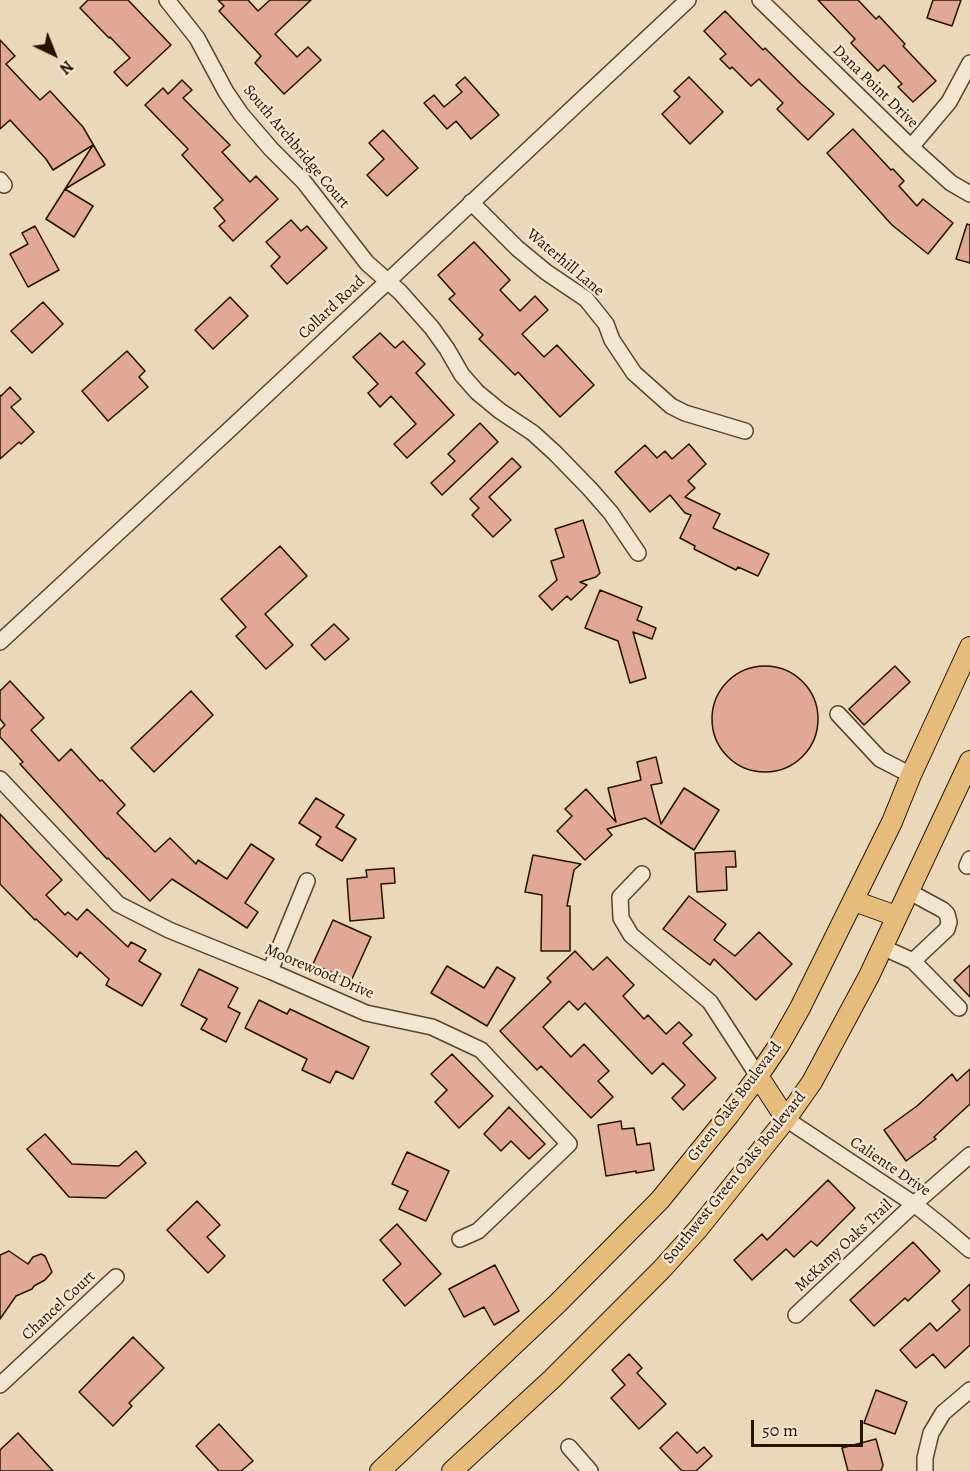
<!DOCTYPE html>
<html>
<head>
<meta charset="utf-8">
<style>
	body { margin:0 }
	#map { position:relative; width:970px; height:1471px; overflow:hidden; background:#ebd7b9; font-family:Alegreya,serif }
	canvas { display:block }
	.north { position:absolute; left:24px; top:24px; width:60px; height:60px; -webkit-text-stroke:4px #f2e5d2; paint-order:stroke; rotate:137deg; font-size:16px; font-weight:700; line-height:24px; text-align:center; color:#261300 }
	.north::after { content:''; display:block; margin:auto; width:21px; height:27px; background:#261300; clip-path:polygon(50% 0,100% 100%,50% 72%,0 100%) }
	.scale { position:absolute; left:751px; top:1420px; width:112px; height:27px; box-sizing:border-box; border:3px solid #261300; border-top:0; padding-left:8px; font-size:18px; line-height:21px; white-space:nowrap; color:#261300; -webkit-text-stroke:4px #f2e5d2; paint-order:stroke }
</style>
</head>
<body>
<div id="map">
<canvas width="970" height="1471"></canvas>
<div class="north">N</div>
<div class="scale">50 m</div>
</div>
<script>
const ctx = document.querySelector('canvas').getContext('2d');
ctx.lineJoin = 'round';
function fillPath(path, color) {
  ctx.fillStyle = color;
  ctx.fill(path, 'evenodd');
}
function shape(rows) {
  const path = new Path2D();
  for (const r of rows) {
    if (r.length === 3) {
      path.moveTo(r[0] + r[2], r[1]);
      path.arc(r[0], r[1], r[2], 0, 2 * Math.PI);
      continue;
    }
    path.moveTo(r[0], r[1]);
    for (let i = 2; i < r.length; i += 2) path.lineTo(r[i], r[i + 1]);
  }
  return path;
}
function stroke(path, color, width, dash) {
  ctx.strokeStyle = color;
  ctx.lineWidth = width;
  ctx.lineCap = dash ? 'butt' : 'round';
  ctx.setLineDash(dash || []);
  ctx.stroke(path);
}
function label(font, color, halo, rows, align = 'center') {
  ctx.font = font + ' Alegreya,serif';
  ctx.lineWidth = 5;
  ctx.setLineDash([]);
  ctx.textBaseline = 'middle';
  ctx.strokeStyle = halo;
  ctx.fillStyle = color;
  for (const [text, x, y, turn = 0] of rows) {
    ctx.save();
    ctx.translate(x, y);
    ctx.rotate((+turn || 0) * Math.PI / 180);
    ctx.textAlign = isNaN(turn) ? turn : align;
    if (halo) ctx.strokeText(text, 0, 0);
    ctx.fillText(text, 0, 0);
    ctx.restore();
  }
}
const building = shape([
	[88,0,128,0,171,45,127,86,114,72,130,58,110,37,109,38,80,8,88,0],
	[218,0,248,0,258,11,270,0,311,0,275,34,297,57,308,47,321,60,284,94,255,63,261,56,219,11,224,6,218,0],
	[818,0,858,0,876,19,879,16,905,44,903,46,936,81,913,102,898,87,902,84,884,65,878,71,851,43,855,39,818,0],
	[933,0,961,0,952,26,927,18,933,0],
	[725,11,763,50,765,48,801,84,834,114,808,140,777,109,783,103,759,79,751,86,732,67,730,69,720,59,726,54,704,31,725,11],
	[0,40,15,56,6,64,40,100,50,91,83,127,105,165,65,189,93,145,53,170,46,159,10,120,0,129,0,40],
	[465,77,499,115,471,139,456,121,447,129,424,103,434,95,444,107,462,92,456,85,465,77],
	[689,77,723,112,690,144,662,114,680,97,674,91,689,77],
	[182,80,192,90,183,98,230,145,222,152,250,182,256,176,278,199,233,241,219,226,225,221,214,208,223,200,182,155,188,149,145,105,163,88,168,94,182,80],
	[853,129,891,170,893,169,904,181,899,186,917,206,923,199,953,223,928,254,892,225,827,153,853,129],
	[383,130,418,168,387,196,367,175,384,159,369,143,383,130],
	[65,189,93,206,74,237,46,219,65,189],
	[291,220,301,231,307,226,327,248,287,284,271,266,280,257,266,242,291,220],
	[967,224,970,225,970,263,956,259,967,224],
	[35,226,59,270,28,287,10,254,28,244,22,233,35,226],
	[474,242,510,280,500,290,520,311,535,296,548,310,522,334,544,357,557,345,594,385,560,417,518,372,515,375,479,339,483,335,449,299,455,294,438,275,474,242],
	[230,297,248,316,213,349,195,330,230,297],
	[43,302,63,324,32,353,11,331,43,302],
	[380,333,395,348,403,341,425,364,416,373,454,415,407,458,394,444,416,424,391,396,380,407,368,393,378,384,353,357,380,333],
	[127,351,145,371,139,377,148,387,108,421,82,391,127,351],
	[10,387,21,399,11,407,34,432,21,444,19,442,0,459,0,395,1,396,10,387],
	[480,423,498,442,442,495,431,483,455,461,448,454,480,423],
	[689,444,706,464,688,481,695,488,685,497,720,514,713,528,769,554,758,576,738,567,736,570,694,549,695,546,680,538,691,515,685,513,670,495,650,512,615,472,645,445,657,458,665,451,672,459,689,444],
	[512,458,521,467,489,497,511,520,493,537,472,515,479,508,470,499,512,458],
	[583,520,600,573,596,577,580,582,587,585,571,600,567,596,552,610,539,596,557,580,551,561,564,557,555,529,583,520],
	[280,546,307,576,265,614,293,645,266,669,236,636,246,627,221,599,280,546],
	[600,590,642,607,637,620,656,628,652,639,633,632,646,678,630,683,618,641,585,628,600,590],
	[334,624,349,639,325,660,311,645,334,624],
	[765,719,53],
	[895,666,910,682,864,725,849,709,895,666],
	[10,681,44,718,31,730,59,761,71,749,100,781,102,780,125,805,117,813,155,852,170,838,196,864,198,860,227,879,251,844,274,859,245,903,258,912,247,928,172,879,150,901,108,858,107,859,20,764,23,762,0,737,0,730,5,725,0,719,0,691,10,681],
	[191,691,213,715,154,772,131,748,191,691],
	[656,757,662,783,651,785,661,824,684,788,719,810,694,850,645,818,607,829,612,835,585,860,557,831,572,816,565,809,586,789,616,822,608,788,641,780,637,762,656,757],
	[316,798,344,815,336,827,356,839,342,861,316,845,321,837,299,823,316,798],
	[0,814,62,880,46,895,65,915,68,912,77,920,87,909,128,947,131,942,146,950,139,961,161,974,142,1006,106,985,109,979,80,952,77,957,36,919,35,920,0,884,0,814],
	[735,851,736,867,726,867,727,890,697,892,695,853,735,851],
	[533,855,581,864,574,870,567,906,570,906,570,951,541,951,542,895,525,892,533,855],
	[394,868,395,883,381,884,384,918,350,921,347,879,367,877,366,870,394,868],
	[689,896,726,924,714,940,735,956,759,932,792,964,756,1000,714,959,710,965,663,929,689,896],
	[333,920,371,937,351,981,313,964,333,920],
	[575,951,593,970,607,957,634,985,623,996,644,1019,648,1015,666,1034,679,1022,692,1035,683,1043,716,1078,683,1110,672,1098,685,1085,663,1063,652,1074,585,1003,578,1010,569,1001,543,1027,571,1057,584,1044,609,1071,598,1081,613,1097,591,1118,541,1066,537,1070,500,1031,551,982,547,978,575,951],
	[970,965,970,997,954,980,970,965],
	[447,966,484,988,497,967,515,978,487,1026,431,993,447,966],
	[199,969,238,988,228,1007,240,1013,226,1042,201,1029,207,1019,181,1005,199,969],
	[259,1000,287,1014,290,1009,369,1047,353,1079,336,1071,330,1083,302,1070,307,1059,245,1028,259,1000],
	[452,1054,493,1096,459,1128,435,1102,447,1090,431,1074,452,1054],
	[970,1069,970,1104,934,1137,936,1139,906,1161,884,1130,917,1106,952,1074,957,1081,970,1069],
	[509,1107,545,1144,529,1159,511,1141,501,1151,484,1134,509,1107],
	[621,1121,622,1129,634,1128,637,1145,650,1143,654,1170,636,1173,636,1171,606,1176,598,1125,621,1121],
	[45,1134,72,1164,119,1166,136,1151,146,1163,106,1198,69,1197,27,1149,45,1134],
	[407,1152,449,1171,426,1221,399,1209,408,1191,392,1184,407,1152],
	[828,1180,855,1208,817,1246,811,1241,794,1257,786,1249,752,1280,734,1260,762,1234,767,1240,828,1180],
	[197,1201,220,1225,207,1237,225,1256,208,1273,167,1230,197,1201],
	[397,1224,441,1274,405,1306,383,1280,401,1264,380,1240,397,1224],
	[913,1242,940,1271,908,1301,905,1298,874,1326,850,1300,913,1242],
	[9,1251,28,1264,33,1257,41,1254,45,1256,52,1272,45,1280,34,1286,32,1289,16,1296,0,1319,0,1255,9,1251],
	[495,1265,519,1311,494,1325,484,1307,464,1317,449,1289,495,1265],
	[970,1284,970,1345,945,1368,933,1354,916,1368,900,1350,930,1323,937,1331,960,1310,952,1301,970,1284],
	[133,1337,164,1368,129,1403,132,1406,113,1426,79,1392,133,1337],
	[629,1354,642,1368,637,1373,666,1404,639,1429,611,1398,625,1385,612,1370,629,1354],
	[876,1390,907,1402,895,1434,864,1423,876,1390],
	[219,1424,253,1461,241,1471,219,1471,196,1446,219,1424],
	[677,1432,697,1453,704,1447,712,1456,696,1471,682,1471,660,1448,677,1432],
	[18,1433,53,1471,0,1471,0,1450,18,1433],
	[876,1439,883,1465,881,1471,848,1471,842,1448,876,1439]
]);
fillPath(building, '#e0a895');
stroke(building, '#261300', 1.5);
const minor = shape([
	[167,0,197,38,226,92,241,114,271,149,304,182,367,263,400,292,432,328,447,349,462,375,477,392,500,411,533,433,555,453,590,489,611,513,638,553],
	[760,0,911,147,951,183,970,194],
	[911,147,949,102,970,63],
	[0,180,4,185],
	[471,202,517,248,546,272,586,299,606,324,612,340,634,373,671,406,685,413,745,431],
	[0,642,229,430,688,0],
	[838,714,880,759,911,775],
	[0,779,118,904,169,930,270,971,366,1013,432,1027,481,1050,569,1144,478,1231,460,1239],
	[967,866,970,859],
	[642,874,620,897,621,918,631,935,710,1002,758,1076],
	[908,891,943,910,947,914,949,922,947,929,913,961],
	[882,947,913,961,959,1008],
	[270,971,307,881],
	[786,1119,914,1204,943,1227,970,1250],
	[796,1315,914,1204,970,1155],
	[0,1385,116,1277],
	[569,1447,590,1471],
	[925,1471,925,1458,931,1433,943,1413,970,1390]
]);
const major = shape([
	[854,901,896,916],
	[758,1076,786,1119],
	[380,1471,558,1303,660,1200,729,1115,758,1076,779,1045,800,1008,892,822,911,775,970,647],
	[452,1471,552,1379,662,1269,698,1229,786,1119,812,1082,869,976,970,761]
]);
stroke(minor, '#57442e', 18);
stroke(major, '#261300', 22);
stroke(minor, '#f2e5d2', 15);
stroke(major, '#e6bc7c', 20);
label('16px', '#261300', '#f2e5d2', [
	["Dana Point Drive",875,87,44],
	["South Archbridge Court",296,147,50],
	["Waterhill Lane",565,263,40],
	["Collard Road",332,308,-43],
	["Moorewood Drive",319,972,23],
	["Green Oaks Boulevard",735,1102,-53],
	["Caliente Drive",890,1167,34],
	["Southwest Green Oaks Boulevard",735,1178,-51],
	["McKamy Oaks Trail",844,1246,-43],
	["Chancel Court",59,1306,-43]
]);
</script>
</body>
</html>
